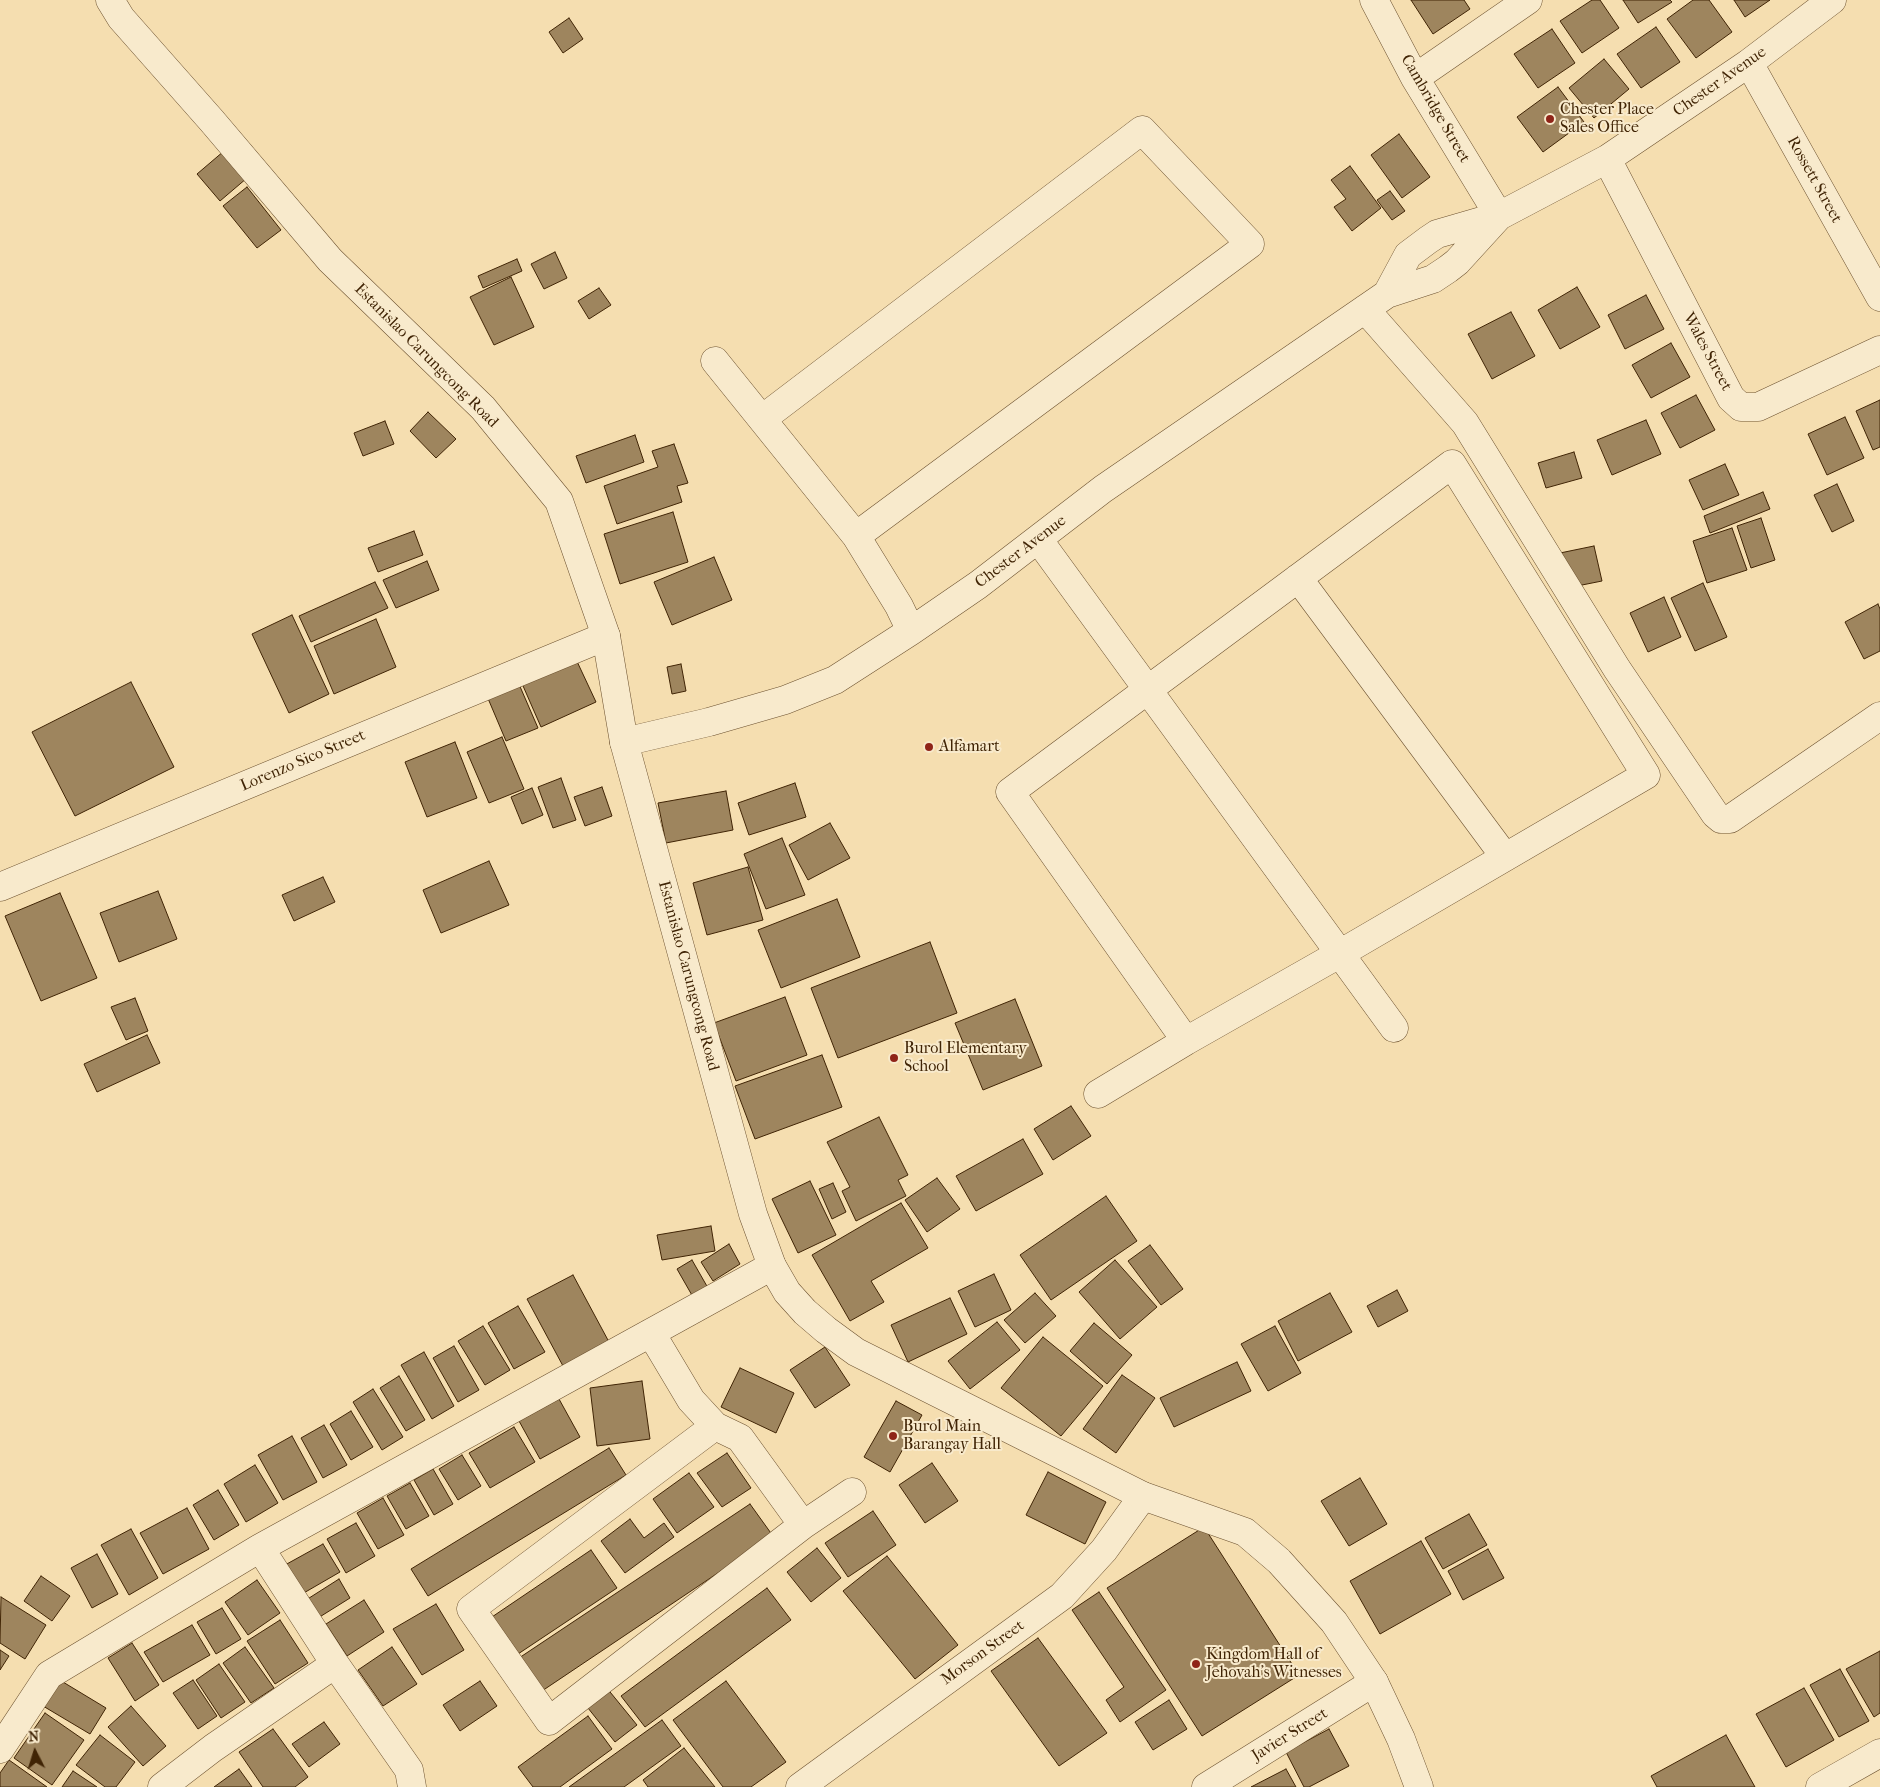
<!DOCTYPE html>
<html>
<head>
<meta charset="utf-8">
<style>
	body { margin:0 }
	#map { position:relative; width:1880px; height:1787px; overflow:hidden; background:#f5deb0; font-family:"IM FELL French Canon",serif }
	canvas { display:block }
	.north { position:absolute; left:10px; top:1727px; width:50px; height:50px; -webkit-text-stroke:4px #f8eacc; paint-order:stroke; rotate:355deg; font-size:14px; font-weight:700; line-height:20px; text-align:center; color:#402405 }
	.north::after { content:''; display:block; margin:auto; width:18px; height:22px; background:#402405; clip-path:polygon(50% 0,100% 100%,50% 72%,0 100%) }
</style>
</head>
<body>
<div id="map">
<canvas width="1880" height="1787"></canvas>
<div class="north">N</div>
</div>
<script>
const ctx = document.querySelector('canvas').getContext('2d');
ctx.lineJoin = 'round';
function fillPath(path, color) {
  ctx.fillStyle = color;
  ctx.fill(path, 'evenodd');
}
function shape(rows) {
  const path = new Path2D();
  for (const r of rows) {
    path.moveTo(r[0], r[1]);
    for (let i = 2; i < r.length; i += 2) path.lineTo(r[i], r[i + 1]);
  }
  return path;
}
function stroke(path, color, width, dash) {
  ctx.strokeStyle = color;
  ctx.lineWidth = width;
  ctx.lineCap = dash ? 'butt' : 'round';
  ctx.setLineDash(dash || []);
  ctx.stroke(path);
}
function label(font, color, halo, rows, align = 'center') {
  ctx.font = font + ' "IM FELL French Canon",serif';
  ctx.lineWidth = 4;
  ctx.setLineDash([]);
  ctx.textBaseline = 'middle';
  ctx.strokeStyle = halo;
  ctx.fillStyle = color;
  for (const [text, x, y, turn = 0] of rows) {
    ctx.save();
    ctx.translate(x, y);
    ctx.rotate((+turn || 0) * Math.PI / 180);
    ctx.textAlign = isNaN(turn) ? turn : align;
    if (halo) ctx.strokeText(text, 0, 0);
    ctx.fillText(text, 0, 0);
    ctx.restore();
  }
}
const building = shape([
	[1411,0,1464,0,1470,9,1433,34,1411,0],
	[1592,0,1600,0,1619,28,1582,53,1560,21,1592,0],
	[1623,0,1670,0,1672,2,1638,23,1623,0],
	[1693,0,1709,0,1732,32,1696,58,1667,19,1693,0],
	[1734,0,1770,0,1745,17,1734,0],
	[569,18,583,39,563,53,549,32,569,18],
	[1656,27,1680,62,1641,88,1617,54,1656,27],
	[1552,29,1575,63,1538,88,1514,54,1552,29],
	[1604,59,1629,89,1594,118,1569,88,1604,59],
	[1558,87,1584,122,1543,152,1517,117,1558,87],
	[1399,134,1430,177,1402,198,1371,155,1399,134],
	[224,151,247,178,220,201,197,174,224,151],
	[1350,166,1381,208,1352,231,1334,207,1346,199,1331,180,1350,166],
	[247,187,281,230,257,248,223,206,247,187],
	[1390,191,1405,211,1392,220,1377,200,1390,191],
	[555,252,567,278,544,289,531,264,555,252],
	[517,259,522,271,483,288,478,276,517,259],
	[511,277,534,327,494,345,470,297,511,277],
	[1577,287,1600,327,1560,349,1538,310,1577,287],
	[599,288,611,305,589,319,578,301,599,288],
	[1646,295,1664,329,1625,349,1608,315,1646,295],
	[1511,312,1535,356,1492,379,1468,334,1511,312],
	[1671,343,1690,377,1651,398,1632,365,1671,343],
	[1696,395,1715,430,1680,448,1661,413,1696,395],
	[1880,400,1880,447,1873,450,1856,411,1880,400],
	[428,412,456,439,436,458,410,431,428,412],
	[1845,417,1864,458,1827,475,1808,434,1845,417],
	[1646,420,1661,454,1612,475,1597,440,1646,420],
	[385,421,394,444,363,456,354,433,385,421],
	[635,435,644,462,586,483,576,456,635,435],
	[674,444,688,483,677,486,682,502,617,524,604,486,658,467,652,451,674,444],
	[1574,452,1582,478,1546,488,1538,463,1574,452],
	[1725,464,1739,495,1703,510,1689,480,1725,464],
	[1837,484,1854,521,1832,532,1814,495,1837,484],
	[1763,492,1770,509,1710,533,1704,516,1763,492],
	[673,512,688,562,620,584,604,534,673,512],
	[1761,518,1775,560,1751,568,1737,526,1761,518],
	[1732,528,1747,570,1707,583,1693,541,1732,528],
	[414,531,423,555,378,572,368,548,414,531],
	[1594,546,1602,581,1567,588,1560,553,1594,546],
	[714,557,732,600,672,625,654,582,714,557],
	[427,561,439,590,396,608,383,580,427,561],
	[375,582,388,608,311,642,299,616,375,582],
	[1703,583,1727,637,1695,651,1671,598,1703,583],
	[1664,597,1681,637,1648,652,1630,613,1664,597],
	[1878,604,1880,609,1880,651,1864,659,1845,622,1878,604],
	[292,615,329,694,289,713,252,634,292,615],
	[376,619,396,667,334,694,314,646,376,619],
	[574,655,596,702,541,727,520,679,574,655],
	[681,664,686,691,672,694,667,667,681,664],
	[515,675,538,728,506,741,484,689,515,675],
	[131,682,174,767,75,816,32,732,131,682],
	[502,737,524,789,489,803,467,752,502,737],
	[455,742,477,798,427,817,405,762,455,742],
	[561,778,576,820,553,828,538,787,561,778],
	[795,783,806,817,749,835,738,803,795,783],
	[602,787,612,816,585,826,574,797,602,787],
	[532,788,543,815,522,824,511,797,532,788],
	[726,791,733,830,666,843,658,803,726,791],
	[830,823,850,858,808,880,789,845,830,823],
	[782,838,805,895,766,909,744,854,782,838],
	[489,861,509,905,441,933,423,890,489,861],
	[748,867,763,920,707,935,693,883,748,867],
	[323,877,335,902,294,921,282,895,323,877],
	[158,891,177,939,119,962,100,913,158,891],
	[60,893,97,978,41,1001,5,916,60,893],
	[837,899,860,957,781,988,758,930,837,899],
	[930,942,957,1013,838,1058,811,988,930,942],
	[785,997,807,1055,736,1081,714,1023,785,997],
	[135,998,148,1031,126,1040,111,1007,135,998],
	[1015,999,1042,1066,983,1090,955,1023,1015,999],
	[147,1035,160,1063,97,1092,84,1064,147,1035],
	[822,1055,842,1107,755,1139,735,1086,822,1055],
	[1071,1106,1091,1136,1053,1160,1034,1129,1071,1106],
	[879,1117,908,1175,898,1180,906,1196,856,1221,842,1191,850,1187,827,1142,879,1117],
	[1023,1139,1043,1174,976,1211,956,1176,1023,1139],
	[937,1178,960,1209,927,1232,905,1200,937,1178],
	[810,1181,836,1235,798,1253,772,1199,810,1181],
	[833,1183,846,1212,832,1219,819,1189,833,1183],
	[1106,1196,1137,1241,1051,1300,1020,1255,1106,1196],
	[901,1203,928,1248,871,1281,884,1302,850,1321,812,1255,901,1203],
	[711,1226,715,1251,662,1260,657,1235,711,1226],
	[729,1244,740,1264,713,1281,701,1262,729,1244],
	[1150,1245,1183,1289,1161,1305,1128,1261,1150,1245],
	[692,1260,708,1288,693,1297,677,1269,692,1260],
	[1115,1260,1157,1307,1120,1339,1079,1292,1115,1260],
	[994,1274,1011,1310,975,1327,958,1291,994,1274],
	[573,1275,609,1342,563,1366,527,1299,573,1275],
	[1397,1290,1408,1311,1378,1327,1367,1306,1397,1290],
	[1035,1293,1056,1316,1025,1343,1004,1320,1035,1293],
	[1330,1293,1352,1332,1298,1361,1278,1321,1330,1293],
	[950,1298,967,1334,908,1362,891,1325,950,1298],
	[518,1306,545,1352,514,1369,488,1323,518,1306],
	[997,1322,1020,1350,970,1389,948,1361,997,1322],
	[1094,1323,1132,1355,1107,1384,1070,1351,1094,1323],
	[483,1326,510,1370,485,1385,458,1341,483,1326],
	[1275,1326,1301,1373,1268,1391,1241,1344,1275,1326],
	[1043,1337,1103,1386,1061,1436,1001,1388,1043,1337],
	[454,1346,479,1390,458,1402,433,1358,454,1346],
	[825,1347,850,1385,815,1408,790,1370,825,1347],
	[424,1352,454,1406,432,1419,401,1365,424,1352],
	[1237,1362,1251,1391,1174,1427,1160,1398,1237,1362],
	[740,1368,794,1393,776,1433,721,1407,740,1368],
	[1122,1375,1155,1398,1116,1453,1083,1429,1122,1375],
	[399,1376,425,1420,406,1431,380,1388,399,1376],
	[642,1381,650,1439,597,1446,590,1388,642,1381],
	[373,1389,403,1437,382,1450,353,1402,373,1389],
	[559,1399,580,1437,540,1459,519,1421,559,1399],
	[896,1401,922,1415,890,1472,864,1457,896,1401],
	[351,1411,373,1447,351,1460,330,1424,351,1411],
	[324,1425,347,1465,323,1478,301,1438,324,1425],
	[514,1427,535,1462,490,1488,469,1453,514,1427],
	[292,1436,317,1482,283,1500,258,1455,292,1436],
	[609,1448,626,1475,428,1596,411,1569,609,1448],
	[727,1453,751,1488,722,1507,697,1473,727,1453],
	[462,1455,481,1486,458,1500,439,1469,462,1455],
	[932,1463,958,1501,925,1523,899,1485,932,1463],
	[255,1465,278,1503,246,1522,224,1484,255,1465],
	[433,1469,453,1504,434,1515,414,1480,433,1469],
	[1048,1472,1106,1502,1085,1544,1026,1515,1048,1472],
	[689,1473,714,1507,677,1533,653,1499,689,1473],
	[1360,1478,1387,1524,1349,1546,1321,1501,1360,1478],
	[410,1483,429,1516,406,1529,387,1496,410,1483],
	[218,1490,239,1525,214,1540,193,1505,218,1490],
	[383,1498,404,1535,378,1549,357,1513,383,1498],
	[750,1504,773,1536,539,1693,516,1660,750,1504],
	[187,1508,209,1549,163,1574,140,1533,187,1508],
	[873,1511,896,1545,848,1577,825,1543,873,1511],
	[1469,1514,1487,1545,1443,1569,1425,1538,1469,1514],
	[630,1519,644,1538,664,1523,674,1537,625,1573,601,1541,630,1519],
	[356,1523,375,1556,346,1573,327,1539,356,1523],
	[1204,1527,1299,1675,1202,1736,1107,1588,1204,1527],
	[131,1529,158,1578,129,1595,101,1545,131,1529],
	[1421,1541,1451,1594,1380,1634,1350,1581,1421,1541],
	[323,1544,340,1572,302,1594,285,1565,323,1544],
	[817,1548,841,1578,811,1602,787,1572,817,1548],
	[1488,1549,1504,1578,1463,1600,1448,1571,1488,1549],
	[591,1550,617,1588,512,1658,486,1621,591,1550],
	[97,1554,118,1594,92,1608,71,1568,97,1554],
	[887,1556,958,1645,915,1679,843,1591,887,1556],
	[41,1576,70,1596,52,1621,24,1601,41,1576],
	[339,1579,350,1598,318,1618,306,1600,339,1579],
	[257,1580,280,1613,248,1635,225,1602,257,1580],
	[767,1588,791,1620,645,1727,621,1696,767,1588],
	[1099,1592,1166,1690,1120,1722,1106,1700,1124,1687,1072,1610,1099,1592],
	[1,1597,46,1625,25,1659,0,1643,1,1597],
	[364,1600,384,1632,347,1656,326,1624,364,1600],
	[436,1604,464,1650,422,1675,393,1629,436,1604],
	[222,1608,241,1639,216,1654,197,1622,222,1608],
	[280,1620,308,1663,275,1684,247,1641,280,1620],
	[192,1625,210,1655,163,1682,144,1652,192,1625],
	[1038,1638,1107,1733,1059,1766,991,1671,1038,1638],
	[132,1643,159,1685,135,1701,108,1658,132,1643],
	[245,1647,274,1688,251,1703,223,1663,245,1647],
	[392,1647,417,1684,383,1706,358,1670,392,1647],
	[0,1650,9,1656,0,1670,0,1650],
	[1880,1651,1880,1713,1874,1717,1846,1669,1880,1651],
	[219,1664,245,1702,221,1718,196,1680,219,1664],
	[1840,1669,1869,1721,1839,1737,1810,1685,1840,1669],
	[58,1679,106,1708,90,1734,43,1706,58,1679],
	[193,1680,217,1716,198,1729,173,1693,193,1680],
	[480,1681,497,1706,460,1731,443,1705,480,1681],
	[726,1681,786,1762,751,1787,723,1787,673,1720,726,1681],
	[606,1687,637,1725,615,1742,584,1703,606,1687],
	[1804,1688,1834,1740,1786,1767,1756,1714,1804,1688],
	[1169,1700,1187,1729,1153,1750,1135,1722,1169,1700],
	[131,1706,166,1746,143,1766,108,1727,131,1706],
	[45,1713,84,1740,52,1785,14,1758,45,1713],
	[588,1716,612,1749,560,1787,533,1787,518,1767,588,1716],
	[662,1720,681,1746,624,1787,569,1787,662,1720],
	[324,1722,340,1744,309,1767,292,1744,324,1722],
	[273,1729,308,1777,295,1787,263,1787,239,1752,273,1729],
	[1329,1729,1349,1766,1309,1787,1304,1787,1286,1752,1329,1729],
	[100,1735,135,1762,116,1787,105,1787,76,1765,100,1735],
	[1726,1735,1755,1787,1657,1787,1651,1776,1726,1735],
	[684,1748,715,1787,648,1787,643,1780,684,1748],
	[9,1760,47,1787,0,1787,0,1773,9,1760],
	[239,1769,252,1787,214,1787,239,1769],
	[1286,1769,1296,1787,1251,1787,1286,1769],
	[73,1771,97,1787,62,1787,73,1771]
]);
fillPath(building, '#9e855e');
stroke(building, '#402405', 1);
const minor = shape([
	[1374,0,1415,78,1499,216],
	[1749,63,1880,297],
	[1415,78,1528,0],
	[1607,159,1731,398,1741,407,1758,407,1880,350],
	[1387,294,1408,255,1428,240,1437,234,1499,216,1607,159,1749,63,1832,0],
	[1365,309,1465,423,1617,669,1715,814,1721,819,1730,819,1880,716],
	[715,361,856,536,899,606,911,631],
	[762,419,1142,130,1250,244,856,536],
	[1038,539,1394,1028],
	[1298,578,1505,857],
	[624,742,709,722,785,700,835,680,911,631,978,585,1103,489,1387,294,1433,279,1448,269,1457,262,1499,216],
	[0,887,606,636],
	[1098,1094,1186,1041,1341,953,1646,775,1452,464,1010,792,1186,1041],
	[651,1333,691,1400,715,1426,740,1438,803,1525],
	[715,1426,471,1609,549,1721,803,1525,852,1492],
	[260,1548,335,1664,409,1770,412,1787],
	[0,1749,49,1675,260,1548,772,1266],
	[162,1787,213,1748,335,1664],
	[800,1787,1062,1596,1104,1550,1143,1496],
	[1206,1787,1374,1682],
	[1820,1787,1880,1753]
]);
const tertiary = shape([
	[110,0,121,18,212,121,330,260,483,408,559,501,606,636,624,742,753,1214,772,1266,787,1292,805,1312,826,1330,856,1352,1143,1496,1245,1532,1279,1561,1334,1622,1374,1682,1401,1739,1419,1787]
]);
stroke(minor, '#6d5230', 29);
stroke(tertiary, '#6d5230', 29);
stroke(minor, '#f8eacc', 28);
stroke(tertiary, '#f8eacc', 28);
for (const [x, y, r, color] of [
	[1550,119,5,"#8f2418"],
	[929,747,5,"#8f2418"],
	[894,1058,5,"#8f2418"],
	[893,1436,5,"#8f2418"],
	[1196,1664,5,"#8f2418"]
]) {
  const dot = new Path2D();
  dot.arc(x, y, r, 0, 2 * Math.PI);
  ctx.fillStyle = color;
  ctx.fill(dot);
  stroke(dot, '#f8eacc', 2);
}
label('16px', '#402405', '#f8eacc', [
	["Chester Avenue",1720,82,-35],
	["Cambridge Street",1435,109,60],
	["Rossett Street",1814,180,61],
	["Wales Street",1707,352,62],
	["Estanislao Carungcong Road",426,356,45],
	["Chester Avenue",1021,552,-37],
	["Lorenzo Sico Street",303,761,-23],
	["Estanislao Carungcong Road",688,976,75],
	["Morson Street",983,1653,-36],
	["Javier Street",1290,1735,-32]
]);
label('16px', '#402405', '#f8eacc', [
	["Chester Place",1560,110],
	["Sales Office",1560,128],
	["Alfamart",939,747],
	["Burol Elementary",904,1049],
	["School",904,1067],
	["Burol Main",903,1427],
	["Barangay Hall",903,1445],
	["Kingdom Hall of",1206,1655],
	["Jehovah's Witnesses",1206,1673]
], 'left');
</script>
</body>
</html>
